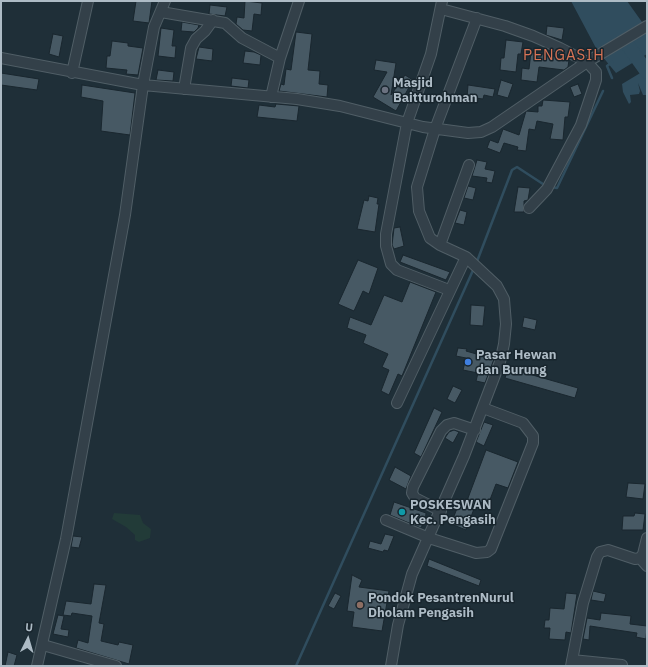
<!DOCTYPE html>
<html>
<head>
<meta charset="utf-8">
<style>
	body { margin:0 }
	#map { position:relative; width:648px; height:667px; overflow:hidden; background:#1f2f38; font-family:"IBM Plex Sans",sans-serif }
	canvas { display:block }
	.frame { position:absolute; inset:0; border:2px solid #adbbc5; pointer-events:none }
	.north { position:absolute; left:8px; top:619px; width:40px; height:40px; -webkit-text-stroke:3px #18252d; paint-order:stroke; rotate:5deg; font-size:11px; font-weight:700; line-height:16px; text-align:center; color:#adbbc5 }
	.north::after { content:''; display:block; margin:auto; width:14px; height:18px; background:#adbbc5; clip-path:polygon(50% 0,100% 100%,50% 72%,0 100%) }
</style>
</head>
<body>
<div id="map">
<canvas width="648" height="667"></canvas>
<div class="frame"></div>
<div class="north">U</div>
</div>
<script>
const ctx = document.querySelector('canvas').getContext('2d');
ctx.lineJoin = 'round';
function fillPath(path, color) {
  ctx.fillStyle = color;
  ctx.fill(path, 'evenodd');
}
function shape(rows) {
  const path = new Path2D();
  for (const r of rows) {
    path.moveTo(r[0], r[1]);
    for (let i = 2; i < r.length; i += 2) path.lineTo(r[i], r[i + 1]);
  }
  return path;
}
function stroke(path, color, width, dash) {
  ctx.strokeStyle = color;
  ctx.lineWidth = width;
  ctx.lineCap = dash ? 'butt' : 'round';
  ctx.setLineDash(dash || []);
  ctx.stroke(path);
}
function label(font, color, halo, rows, align = 'center') {
  ctx.font = font + ' "IBM Plex Sans",sans-serif';
  ctx.lineWidth = 3;
  ctx.setLineDash([]);
  ctx.textBaseline = 'middle';
  ctx.strokeStyle = halo;
  ctx.fillStyle = color;
  for (const [text, x, y, turn = 0] of rows) {
    ctx.save();
    ctx.translate(x, y);
    ctx.rotate((+turn || 0) * Math.PI / 180);
    ctx.textAlign = isNaN(turn) ? turn : align;
    if (halo) ctx.strokeText(text, 0, 0);
    ctx.fillText(text, 0, 0);
    ctx.restore();
  }
}
fillPath(shape([
	[114,513,140,515,143,523,151,529,150,538,139,542,135,540,135,535,126,527,112,519]
]), '#223b38');
fillPath(shape([
	[571,1,627,1,647,29,647,54,616,73,597,50],
	[647,69,647,95,643,95,638,83,640,91,639,94,630,95,631,102,629,104,623,92,622,84]
]), '#304d5e');
stroke(shape([
	[612,78,607,66,612,62],
	[551,187,557,188,603,91],
	[476,264,512,170,517,167,546,186],
	[296,666,474,268]
]), '#304d5e', 2.5);
stroke(shape([
	[627,44,647,72]
]), '#304d5e', 14);
const building = shape([
	[136,1,152,1,149,23,133,21,136,1],
	[245,1,262,3,261,15,254,14,252,31,243,30,236,24,237,17,244,18,245,1],
	[210,5,227,7,225,16,209,14,210,5],
	[182,22,199,25,198,28,194,32,181,31,182,22],
	[547,26,564,28,562,40,546,35,547,26],
	[161,28,174,30,172,46,176,46,175,58,158,56,161,28],
	[296,32,312,34,308,70,320,71,319,84,328,85,327,97,279,91,281,84,284,85,286,69,291,70,296,32],
	[53,34,63,36,59,57,49,54,53,34],
	[506,40,523,42,521,54,518,54,516,72,500,70,501,58,504,58,506,40],
	[112,41,128,43,128,46,143,48,138,75,126,74,127,70,106,68,107,56,110,56,112,41],
	[199,47,213,49,212,61,196,59,199,47],
	[245,51,254,52,261,55,260,65,243,63,245,51],
	[531,52,564,58,569,60,568,67,564,70,539,67,537,82,521,80,522,68,529,69,531,52],
	[376,60,396,63,391,95,405,75,413,80,396,111,373,97,387,72,374,70,376,60],
	[158,70,174,72,173,81,156,80,158,70],
	[1,73,39,79,37,90,1,85,1,73],
	[232,78,249,80,248,88,231,86,232,78],
	[501,80,513,84,508,98,497,95,501,80],
	[578,84,582,94,574,97,570,87,578,84],
	[82,85,135,93,130,135,101,131,103,101,81,97,82,85],
	[468,85,495,89,493,97,484,95,483,99,467,97,468,85],
	[543,100,570,102,568,117,565,117,563,140,550,139,553,124,537,121,535,130,529,129,526,151,517,150,518,147,504,143,500,153,487,148,490,140,498,143,503,129,519,135,526,111,538,112,538,106,542,106,543,100],
	[276,104,299,106,297,121,257,117,259,105,275,107,276,104],
	[477,160,487,162,485,169,495,171,492,183,486,182,487,178,472,176,477,160],
	[468,186,476,188,473,200,464,198,468,186],
	[518,187,530,188,528,200,524,201,524,212,514,212,518,187],
	[369,196,378,198,377,204,379,204,375,232,357,229,364,200,368,201,369,196],
	[460,210,467,212,464,225,455,223,460,210],
	[400,227,404,246,394,249,392,245,394,228,400,227],
	[403,255,450,272,446,280,400,262,403,255],
	[358,260,378,268,369,294,363,291,354,311,338,304,358,260],
	[410,282,436,292,402,376,398,374,389,395,381,391,389,370,382,367,388,354,363,343,366,335,347,328,350,317,371,325,384,295,402,302,410,282],
	[471,305,485,306,483,326,470,325,471,305],
	[524,317,537,320,535,330,522,327,524,317],
	[458,348,467,349,466,351,494,359,485,383,476,381,478,373,463,370,466,358,456,356,458,348],
	[508,368,578,388,575,398,505,378,508,368],
	[453,386,462,390,455,403,447,399,453,386],
	[434,408,442,412,421,457,414,453,434,408],
	[484,422,493,425,484,446,476,442,484,422],
	[454,430,459,432,453,443,445,438,449,432,454,430],
	[486,450,518,462,508,488,496,484,488,505,477,501,466,530,451,524,459,503,465,506,486,450],
	[395,467,411,476,406,489,389,480,395,467],
	[628,483,645,484,643,499,626,497,628,483],
	[394,502,426,513,425,524,423,524,421,528,390,515,394,502],
	[635,513,645,514,643,530,622,530,623,516,634,516,635,513],
	[385,534,394,536,388,551,384,550,383,552,368,548,370,541,381,544,385,534],
	[73,536,82,537,79,548,71,547,73,536],
	[429,559,481,580,479,586,427,566,429,559],
	[352,575,362,580,359,587,389,591,382,631,352,627,354,612,347,611,352,575],
	[94,584,106,585,99,623,104,624,101,641,118,645,119,642,133,645,129,664,76,648,78,640,88,643,92,616,72,613,71,616,63,615,66,601,91,604,94,584],
	[593,591,606,594,604,602,591,600,593,591],
	[335,593,341,596,334,609,328,606,335,593],
	[566,593,577,594,571,633,566,632,565,640,549,639,550,628,544,628,545,620,549,620,550,608,564,609,566,593],
	[601,613,631,616,630,624,647,626,646,639,636,637,637,633,590,626,589,640,583,639,587,618,600,620,601,613],
	[58,615,64,616,61,629,69,630,68,637,53,634,58,615],
	[8,652,17,655,14,666,5,666,8,652]
]);
fillPath(building, '#475964');
stroke(building, '#1a272f', 1);
const minor = shape([
	[442,1,431,54,407,123,386,234,386,246,391,264,397,270,449,290],
	[441,9,505,26,533,36,560,48,587,62,596,72,596,80,581,125,547,189,529,208],
	[161,12,225,23,242,38,280,58],
	[1,58,143,85,297,99,340,106,423,127,468,133,481,132,492,127,587,62,647,26],
	[72,73,88,1],
	[184,89,191,48,196,39,205,31,213,20],
	[271,97,280,58,299,1],
	[440,245,469,165],
	[397,403,466,257],
	[441,511,415,498,412,493,413,487,441,431,447,425,454,423,475,430],
	[386,520,429,538,476,553,487,552,491,549,533,443,533,436,523,423,483,408],
	[640,558,647,566],
	[43,645,116,666],
	[572,660,622,665],
	[37,666,66,539,125,215,143,85,154,27,165,1],
	[391,666,398,625,412,574,464,456,500,362,504,344,506,324,504,299,497,286,466,257,440,245,430,238,419,211,417,187,435,129,477,18],
	[571,666,583,603,597,557,600,552,608,550,635,559,640,558,643,554,647,538]
]);
stroke(minor, '#505e66', 12);
stroke(minor, '#334049', 10);
for (const [x, y, r, color] of [
	[385,90,4,"#6b7280"],
	[468,362,4,"#3f7fe0"],
	[402,512,4,"#0f9aa8"],
	[360,605,4,"#8d6e63"]
]) {
  const dot = new Path2D();
  dot.arc(x, y, r, 0, 2 * Math.PI);
  ctx.fillStyle = color;
  ctx.fill(dot);
  stroke(dot, '#18252d', 1.5);
}
label('bold 13px', '#adbbc5', '#18252d', [
	["Masjid",393,83],
	["Baitturohman",393,98],
	["Pasar Hewan",476,355],
	["dan Burung",476,370],
	["POSKESWAN",410,505],
	["Kec. Pengasih",410,520],
	["Pondok PesantrenNurul",368,598],
	["Dholam Pengasih",368,613]
], 'left');
ctx.letterSpacing = '1px';
label('15px', '#d87456', '#18252d', [
	["PENGASIH",564,56]
]);
ctx.letterSpacing = '0px';
</script>
</body>
</html>
